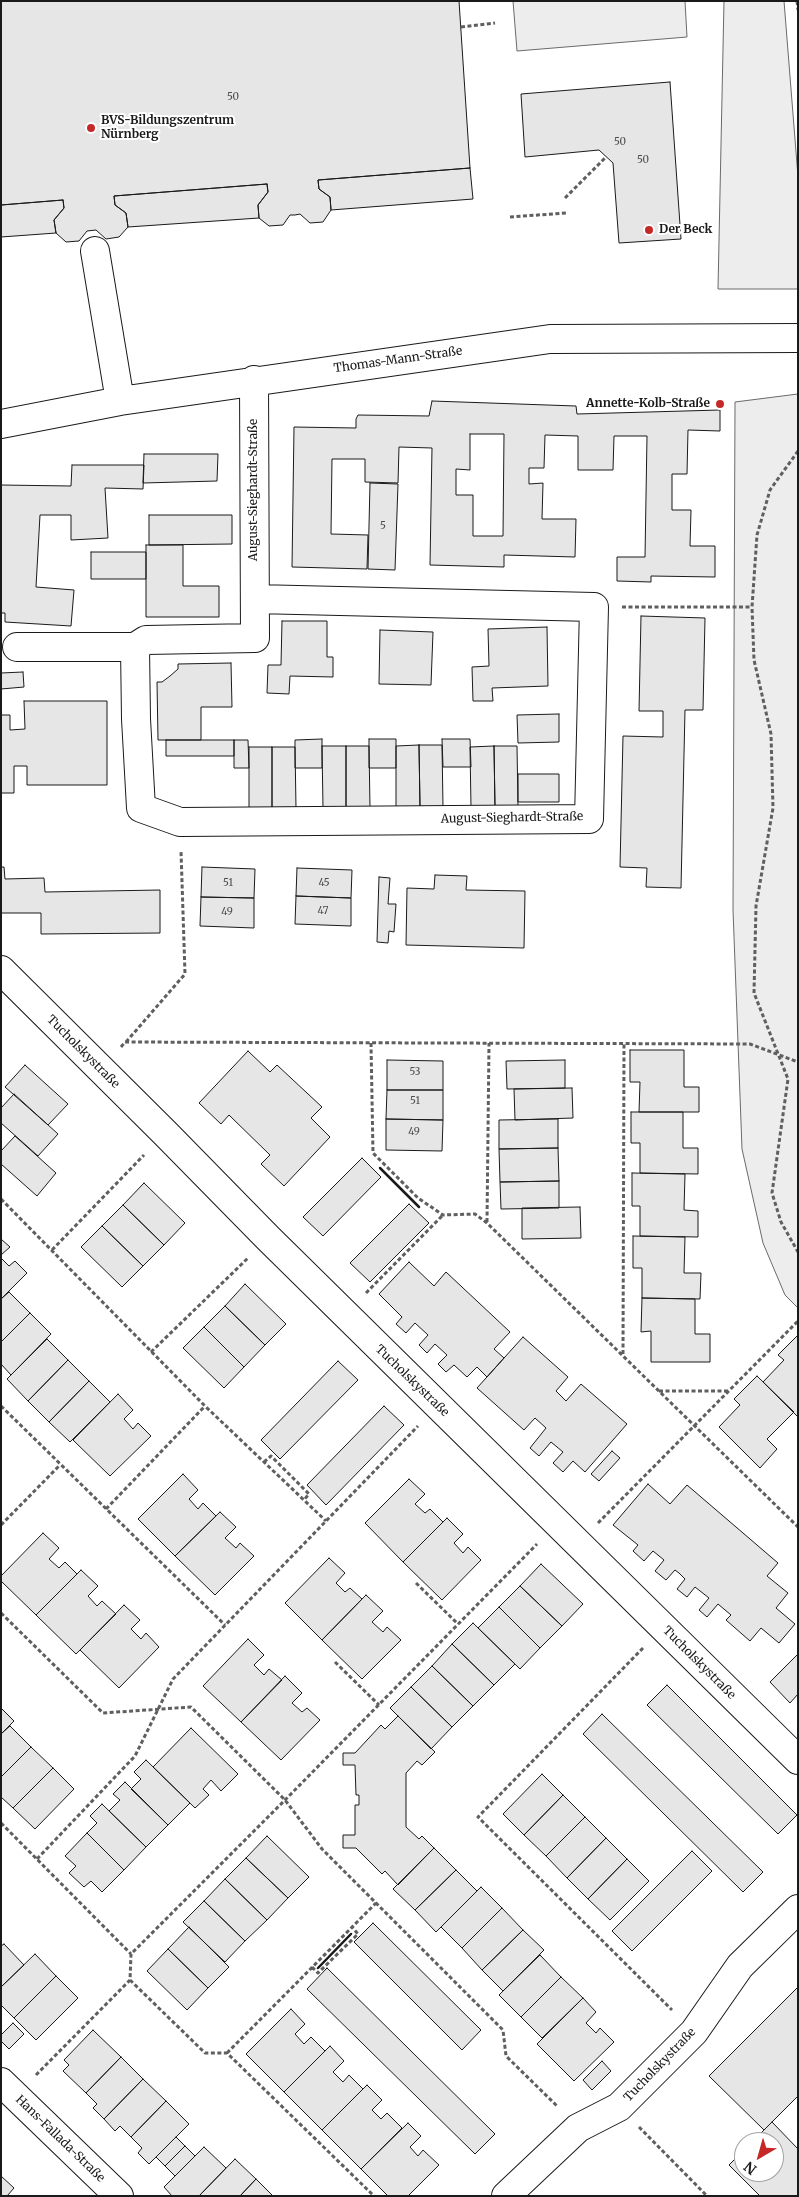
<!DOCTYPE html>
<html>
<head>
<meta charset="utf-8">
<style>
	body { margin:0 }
	#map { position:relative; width:799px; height:2197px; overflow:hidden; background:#fff; font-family:Merriweather,serif }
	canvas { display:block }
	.frame { position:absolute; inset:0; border:2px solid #1a1a1a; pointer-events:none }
	.north { position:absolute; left:734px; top:2132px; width:50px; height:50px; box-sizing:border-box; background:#fff; border:1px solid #a3a3a3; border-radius:50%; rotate:218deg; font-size:14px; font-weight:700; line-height:20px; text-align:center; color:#1a1a1a }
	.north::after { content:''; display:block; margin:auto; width:18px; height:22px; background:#c62828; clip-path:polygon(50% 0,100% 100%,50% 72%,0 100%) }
</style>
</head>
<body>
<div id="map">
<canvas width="799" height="2197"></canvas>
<div class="frame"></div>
<div class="north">N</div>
</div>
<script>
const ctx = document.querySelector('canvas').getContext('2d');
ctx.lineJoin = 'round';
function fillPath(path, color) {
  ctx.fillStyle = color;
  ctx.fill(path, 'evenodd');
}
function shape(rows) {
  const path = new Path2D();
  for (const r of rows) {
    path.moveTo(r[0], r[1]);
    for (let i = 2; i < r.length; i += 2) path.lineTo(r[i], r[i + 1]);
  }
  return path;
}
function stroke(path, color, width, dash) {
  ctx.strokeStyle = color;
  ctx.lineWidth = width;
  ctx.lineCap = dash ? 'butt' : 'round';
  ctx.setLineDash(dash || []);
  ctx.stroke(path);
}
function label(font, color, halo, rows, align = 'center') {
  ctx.font = font + ' Merriweather,serif';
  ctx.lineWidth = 4;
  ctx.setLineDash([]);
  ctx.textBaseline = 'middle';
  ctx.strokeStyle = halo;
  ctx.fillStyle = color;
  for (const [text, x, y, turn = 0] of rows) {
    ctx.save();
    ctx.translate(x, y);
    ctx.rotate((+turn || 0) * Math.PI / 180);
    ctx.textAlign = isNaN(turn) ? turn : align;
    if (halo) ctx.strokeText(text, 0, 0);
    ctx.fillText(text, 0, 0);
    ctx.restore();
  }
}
const built = shape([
	[513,1,685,1,687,37,517,51,513,1],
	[724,1,784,1,798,177,798,289,718,289,724,1],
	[798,394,798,1308,785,1295,763,1243,742,1149,733,910,735,402,798,394]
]);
fillPath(built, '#ededed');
stroke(built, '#6a6a6a', 1);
const building = shape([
	[1,1,459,1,470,168,318,180,319,189,330,197,331,210,323,222,310,223,300,214,295,215,290,215,283,225,269,226,259,218,258,205,268,192,267,184,114,196,115,205,126,213,128,227,119,237,106,239,96,230,87,231,79,241,66,242,56,233,54,220,64,208,63,200,1,205,1,1],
	[670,82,681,239,619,243,613,163,599,150,525,157,521,94,670,82],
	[470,168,473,199,331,210,330,197,319,189,318,180,470,168],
	[267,184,268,192,258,205,259,218,128,227,126,213,115,205,114,196,267,184],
	[63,200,64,208,54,220,56,233,1,237,1,205,63,200],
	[432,401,576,406,577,414,720,410,720,431,688,430,687,474,672,474,672,510,691,510,690,546,715,546,715,577,651,576,651,582,617,581,617,557,645,557,647,436,614,436,613,470,578,470,578,436,545,435,544,468,529,468,529,484,543,483,542,519,576,519,575,557,504,555,504,567,430,565,432,448,399,447,398,483,365,482,365,459,332,459,331,534,368,535,367,569,292,567,294,427,356,428,356,419,358,415,429,416,432,401],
	[470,434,504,434,503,536,473,536,473,495,456,495,456,469,470,470,470,434],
	[144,454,218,454,217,481,143,483,144,454],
	[72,465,144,465,143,489,105,488,108,538,71,540,71,515,40,515,36,587,74,590,71,626,5,622,5,613,1,613,1,485,71,486,72,465],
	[370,483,398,484,395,570,368,569,370,483],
	[149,515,232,515,232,544,149,545,149,515],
	[146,545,183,545,183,586,219,586,219,617,146,617,146,545],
	[91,552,146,552,146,579,91,579,91,552],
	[641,616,705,618,703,710,685,710,681,888,646,887,647,868,620,867,623,736,663,737,663,711,639,711,641,616],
	[282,621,327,621,327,657,333,657,333,677,290,676,289,694,267,693,268,665,281,665,282,621],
	[547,627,548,686,492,688,493,701,473,701,472,667,489,666,488,629,547,627],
	[380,630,433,632,431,685,379,684,380,630],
	[231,663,232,707,201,707,201,740,158,740,157,682,162,682,170,676,178,669,178,664,231,663],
	[23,672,24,687,1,689,1,673,23,672],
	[24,701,107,701,107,785,27,785,27,766,14,766,14,793,1,793,1,715,10,715,10,730,25,729,24,701],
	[559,714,559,742,518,743,517,715,559,714],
	[322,739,322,768,295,768,295,740,322,739],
	[369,739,396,739,396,768,369,768,369,739],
	[442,739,470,739,471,767,443,767,442,739],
	[166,740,234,740,234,756,166,756,166,740],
	[234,740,248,740,249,768,234,768,234,740],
	[419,745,442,745,443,807,420,807,419,745],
	[419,745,420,807,396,807,396,746,419,745],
	[322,746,346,746,346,808,323,808,322,746],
	[346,746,369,746,370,808,346,808,346,746],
	[494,746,495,808,471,808,470,747,494,746],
	[494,746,517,746,518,808,495,808,494,746],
	[249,747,272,747,272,809,249,809,249,747],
	[272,747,295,747,296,808,272,809,272,747],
	[518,774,559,774,559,802,518,802,518,774],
	[1,867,4,867,5,879,44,878,45,892,160,890,160,933,41,934,41,913,1,913,1,867],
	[202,867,255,869,254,898,201,897,202,867],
	[297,868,352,870,351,898,296,896,297,868],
	[435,875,467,876,466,890,525,891,524,948,406,945,407,888,434,889,435,875],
	[379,877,390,878,388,904,396,904,394,932,389,931,388,943,377,942,379,877],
	[296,896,351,898,351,926,295,924,296,896],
	[201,897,254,898,254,928,200,926,201,897],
	[630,1050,684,1050,684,1087,699,1087,699,1112,639,1112,640,1082,630,1082,630,1050],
	[248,1051,270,1072,277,1065,322,1107,311,1118,330,1137,284,1186,261,1164,270,1155,229,1115,221,1124,199,1103,248,1051],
	[387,1060,443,1061,443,1090,387,1090,387,1060],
	[565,1060,565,1088,507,1089,506,1061,565,1060],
	[25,1065,68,1104,48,1125,5,1087,25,1065],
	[572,1088,573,1118,515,1120,514,1089,572,1088],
	[387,1090,443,1090,443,1120,386,1119,387,1090],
	[14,1094,58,1134,38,1156,1,1123,1,1108,14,1094],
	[631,1112,683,1112,683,1148,698,1148,698,1174,640,1173,640,1143,631,1143,631,1112],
	[386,1119,443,1120,442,1151,386,1150,386,1119],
	[558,1119,558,1148,499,1149,499,1120,558,1119],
	[15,1136,56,1173,37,1196,1,1164,1,1151,15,1136],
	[558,1148,559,1181,500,1182,499,1149,558,1148],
	[362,1158,381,1177,323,1236,303,1217,362,1158],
	[632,1173,685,1174,684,1210,698,1211,698,1237,640,1236,640,1206,632,1206,632,1173],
	[559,1181,559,1208,501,1209,500,1182,559,1181],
	[144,1183,185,1223,164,1245,123,1205,144,1183],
	[409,1204,429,1223,370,1282,350,1263,409,1204],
	[123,1205,164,1245,143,1266,102,1226,123,1205],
	[580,1207,581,1238,522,1239,522,1208,580,1207],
	[102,1226,143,1266,122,1287,81,1247,102,1226],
	[633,1236,685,1237,684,1273,701,1273,700,1299,642,1298,642,1268,633,1268,633,1236],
	[1,1239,10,1247,1,1255,1,1239],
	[1,1258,9,1266,15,1261,27,1273,1,1299,1,1258],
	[409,1262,434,1286,446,1272,510,1332,494,1349,504,1358,487,1377,477,1367,467,1377,454,1365,446,1372,438,1364,447,1355,435,1344,427,1353,419,1345,428,1335,415,1323,406,1333,396,1324,402,1317,379,1294,409,1262],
	[245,1284,286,1324,265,1345,225,1306,245,1284],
	[9,1292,30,1313,1,1342,1,1299,9,1292],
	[642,1298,695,1299,695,1334,710,1334,710,1362,651,1362,651,1331,641,1332,642,1298],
	[225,1306,265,1345,244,1367,204,1327,225,1306],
	[30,1313,51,1334,11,1375,1,1364,1,1342,30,1313],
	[204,1327,244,1367,224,1388,183,1348,204,1327],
	[798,1335,798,1417,763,1382,784,1360,778,1355,798,1335],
	[523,1337,568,1377,556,1391,566,1401,581,1384,627,1424,585,1472,573,1461,563,1472,553,1463,563,1452,551,1442,539,1456,530,1448,546,1428,535,1418,524,1430,477,1388,523,1337],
	[47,1339,68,1360,28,1401,7,1379,47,1339],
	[68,1360,89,1381,49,1422,28,1401,68,1360],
	[338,1361,358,1380,280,1459,261,1440,338,1361],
	[757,1376,794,1412,767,1439,777,1449,760,1468,719,1427,740,1405,734,1399,757,1376],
	[89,1381,110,1402,70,1442,49,1422,89,1381],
	[118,1394,133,1410,124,1419,133,1429,138,1423,151,1436,110,1476,73,1440,118,1394],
	[384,1406,404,1425,326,1505,307,1485,384,1406],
	[612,1451,620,1458,599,1481,591,1474,612,1451],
	[183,1474,198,1490,189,1499,198,1509,203,1503,216,1516,175,1556,138,1519,183,1474],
	[409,1479,425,1494,415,1504,425,1513,430,1509,443,1522,403,1562,365,1523,409,1479],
	[648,1484,670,1504,687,1485,778,1563,767,1576,788,1593,776,1608,795,1624,779,1643,761,1628,750,1641,726,1620,731,1615,718,1604,707,1617,699,1610,709,1598,695,1587,687,1597,677,1589,685,1579,679,1573,675,1570,666,1580,655,1571,664,1560,653,1551,644,1561,633,1551,638,1545,613,1525,648,1484],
	[220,1512,236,1527,225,1538,236,1548,240,1543,254,1556,215,1595,175,1556,220,1512],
	[447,1518,463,1534,454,1543,463,1553,468,1547,481,1560,442,1600,403,1562,447,1518],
	[43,1533,59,1548,49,1559,59,1568,65,1562,77,1574,36,1615,1,1581,1,1576,43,1533],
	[329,1558,345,1573,336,1583,345,1592,350,1588,362,1599,322,1640,285,1603,329,1558],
	[541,1564,583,1604,562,1626,520,1586,541,1564],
	[81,1570,98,1586,88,1596,97,1606,102,1601,116,1614,76,1654,36,1615,81,1570],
	[520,1586,562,1626,540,1648,499,1607,520,1586],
	[366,1595,383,1611,372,1622,383,1632,387,1627,401,1640,362,1679,322,1640,366,1595],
	[124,1605,140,1620,131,1629,141,1639,146,1633,159,1647,119,1688,80,1650,124,1605],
	[499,1607,540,1648,520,1669,478,1628,499,1607],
	[473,1623,515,1664,494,1685,452,1644,473,1623],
	[248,1639,264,1655,254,1665,264,1675,269,1669,282,1680,241,1722,203,1686,248,1639],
	[452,1644,494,1685,473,1706,432,1666,452,1644],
	[798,1654,798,1694,790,1703,770,1682,798,1654],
	[432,1666,473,1706,452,1727,411,1687,432,1666],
	[285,1676,302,1693,292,1703,302,1712,307,1708,320,1720,281,1760,241,1722,285,1676],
	[667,1685,797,1815,778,1834,647,1705,667,1685],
	[411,1687,452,1727,431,1749,390,1708,411,1687],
	[1,1708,14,1721,1,1734,1,1708],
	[602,1714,763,1872,743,1892,583,1734,602,1714],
	[398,1716,435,1752,422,1765,417,1761,406,1773,406,1827,419,1839,422,1836,434,1848,398,1885,385,1871,382,1874,356,1848,343,1848,343,1835,355,1835,355,1805,359,1805,359,1795,356,1795,355,1765,343,1765,343,1753,355,1753,381,1725,385,1729,398,1716],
	[10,1726,31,1747,1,1777,1,1734,10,1726],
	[191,1728,238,1774,221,1791,211,1780,203,1789,209,1795,195,1808,153,1767,191,1728],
	[31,1747,53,1768,13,1808,1,1797,1,1777,31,1747],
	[146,1760,190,1803,168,1825,131,1789,141,1779,134,1772,146,1760],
	[53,1768,74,1789,35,1829,13,1808,53,1768],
	[542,1774,563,1795,524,1835,503,1814,542,1774],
	[125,1782,168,1825,146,1847,109,1811,120,1800,113,1794,125,1782],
	[563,1795,585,1817,546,1856,524,1835,563,1795],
	[102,1804,146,1847,124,1870,87,1833,97,1823,90,1816,102,1804],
	[585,1817,606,1838,567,1878,546,1856,585,1817],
	[87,1833,124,1870,102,1892,91,1881,84,1887,69,1873,76,1866,65,1856,87,1833],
	[267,1836,309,1877,288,1898,246,1858,267,1836],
	[606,1838,627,1859,588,1899,567,1878,606,1838],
	[434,1848,456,1870,415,1910,393,1889,434,1848],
	[692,1851,712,1871,632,1951,612,1931,692,1851],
	[246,1858,288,1898,267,1920,225,1879,246,1858],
	[627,1859,649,1881,610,1920,588,1899,627,1859],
	[456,1870,477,1891,436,1932,415,1910,456,1870],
	[225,1879,267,1920,245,1941,204,1901,225,1879],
	[481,1887,502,1908,462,1948,441,1927,481,1887],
	[204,1901,245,1941,225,1962,183,1922,204,1901],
	[502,1908,523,1930,482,1970,462,1948,502,1908],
	[373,1923,481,2030,462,2050,354,1942,373,1923],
	[189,1927,229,1967,208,1988,168,1949,189,1927],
	[523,1930,544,1950,503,1991,482,1970,523,1930],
	[4,1944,24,1965,1,1987,1,1946,4,1944],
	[168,1949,208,1988,187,2010,147,1971,168,1949],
	[35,1954,56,1976,14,2018,1,2005,1,1987,35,1954],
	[540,1955,561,1977,521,2017,499,1995,540,1955],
	[327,1968,495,2134,475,2154,307,1989,327,1968],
	[56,1976,78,1998,36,2040,14,2018,56,1976],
	[561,1977,583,1998,542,2038,521,2017,561,1977],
	[798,1987,798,2096,764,2130,709,2076,798,1987],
	[583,1998,596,2012,586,2023,596,2033,600,2028,614,2042,574,2081,537,2044,583,1998],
	[291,2009,305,2024,295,2034,304,2044,311,2037,325,2051,284,2092,246,2054,291,2009],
	[13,2023,24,2034,9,2049,1,2041,1,2035,13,2023],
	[93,2030,121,2057,86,2093,63,2071,69,2065,64,2060,93,2030],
	[330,2046,344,2061,333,2072,343,2082,349,2075,363,2089,322,2130,284,2092,330,2046],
	[121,2057,143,2079,104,2119,93,2108,97,2104,86,2093,121,2057],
	[602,2061,611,2071,592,2090,583,2080,602,2061],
	[143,2079,166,2101,131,2137,120,2126,115,2131,104,2119,143,2079],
	[367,2085,382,2100,372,2110,381,2119,387,2113,402,2128,361,2169,322,2130,367,2085],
	[166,2101,189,2124,149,2164,138,2153,142,2148,131,2137,166,2101],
	[772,2122,798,2149,798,2196,760,2196,729,2165,744,2150,744,2172,774,2172,774,2142,752,2142,772,2122],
	[408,2123,421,2136,410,2147,418,2156,423,2150,439,2165,408,2196,388,2196,361,2169,408,2123],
	[176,2137,185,2146,165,2166,156,2157,176,2137],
	[185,2146,195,2156,175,2176,165,2166,185,2146],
	[204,2147,226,2168,199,2196,172,2196,164,2187,204,2147],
	[235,2159,256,2179,240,2196,199,2196,235,2159],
	[1,2176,14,2188,7,2196,1,2196,1,2176],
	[256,2179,273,2196,240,2196,256,2179]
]);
fillPath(building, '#e6e6e6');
stroke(building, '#1a1a1a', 1);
const minor = shape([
	[95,251,120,401],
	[1,424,120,401,550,339,798,338],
	[17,647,135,647,146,640,255,638,254,380],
	[135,647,136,719,141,808,180,822,589,819,594,607,255,599],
	[1,970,166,1134,268,1238,798,1760],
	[1,2082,119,2196],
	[506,2196,578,2128,619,2107,694,2032,740,1966,798,1909]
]);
stroke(minor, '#1a1a1a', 30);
stroke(shape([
	[797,1,798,10],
	[461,27,495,23],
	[565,198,606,157],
	[510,217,566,213],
	[798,451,770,490,757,535,752,607,754,660,771,734,773,808,756,906,754,993,788,1079,772,1193,781,1222,798,1252],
	[622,607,752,607],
	[126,1042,185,974,181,851],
	[371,1043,373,1153,418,1198,443,1215,475,1214,487,1223,798,1527],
	[121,1047,125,1042,750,1044,798,1062],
	[1,1199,205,1406,326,1521],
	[487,1222,489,1043],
	[52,1250,144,1155],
	[366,1293,443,1215],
	[151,1352,248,1258],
	[623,1354,624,1044],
	[659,1391,728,1391],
	[1,1406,225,1625],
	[264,1462,271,1456,309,1494,304,1500],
	[106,1509,205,1406],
	[598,1523,798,1321],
	[1,1525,60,1465],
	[416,1583,458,1624],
	[1,1613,103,1713,191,1707,285,1800,322,1849,503,2030,506,2056,557,2106],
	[643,1648,478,1817,672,2010],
	[335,1662,379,1705],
	[1,1823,131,1954],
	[37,1859,135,1756,173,1679,418,1426],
	[312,1967,318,1973,358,1934,352,1927],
	[130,1980,205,2053,227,2053,374,2196],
	[227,2053,376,1903],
	[36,2075,130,1980,131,1954,285,1800,537,1544],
	[639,2127,707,2196]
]), '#5f5f5f', 3, [4, 2.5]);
stroke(minor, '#fff', 28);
stroke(shape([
	[380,1168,419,1207],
	[318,1968,351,1934]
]), '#1a1a1a', 2.5);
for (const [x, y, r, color] of [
	[91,128,5,"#c62828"],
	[649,230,5,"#c62828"],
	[720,404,5,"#c62828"]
]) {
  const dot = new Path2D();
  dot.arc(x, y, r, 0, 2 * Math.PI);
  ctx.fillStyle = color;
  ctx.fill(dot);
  stroke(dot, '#fff', 2);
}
label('10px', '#4d4d4d', null, [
	["50",233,97],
	["50",620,142],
	["50",643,160],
	["5",383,526],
	["51",228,883],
	["45",324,883],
	["47",323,911],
	["49",227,912],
	["53",415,1072],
	["51",415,1101],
	["49",414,1132]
]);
label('bold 12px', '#1a1a1a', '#fff', [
	["BVS-Bildungszentrum",101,121],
	["Nürnberg",101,135],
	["Der Beck",659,230],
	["Annette-Kolb-Straße",710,404,"right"]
], 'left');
label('12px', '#1a1a1a', '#fff', [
	["Thomas-Mann-Straße",398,360,-8],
	["August-Sieghardt-Straße",254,490,-90],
	["August-Sieghardt-Straße",512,818,-1],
	["Tucholskystraße",83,1052,45],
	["Tucholskystraße",412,1381,44],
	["Tucholskystraße",699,1663,45],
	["Tucholskystraße",660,2065,-46],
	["Hans-Fallada-Straße",60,2139,44]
]);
</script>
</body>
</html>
